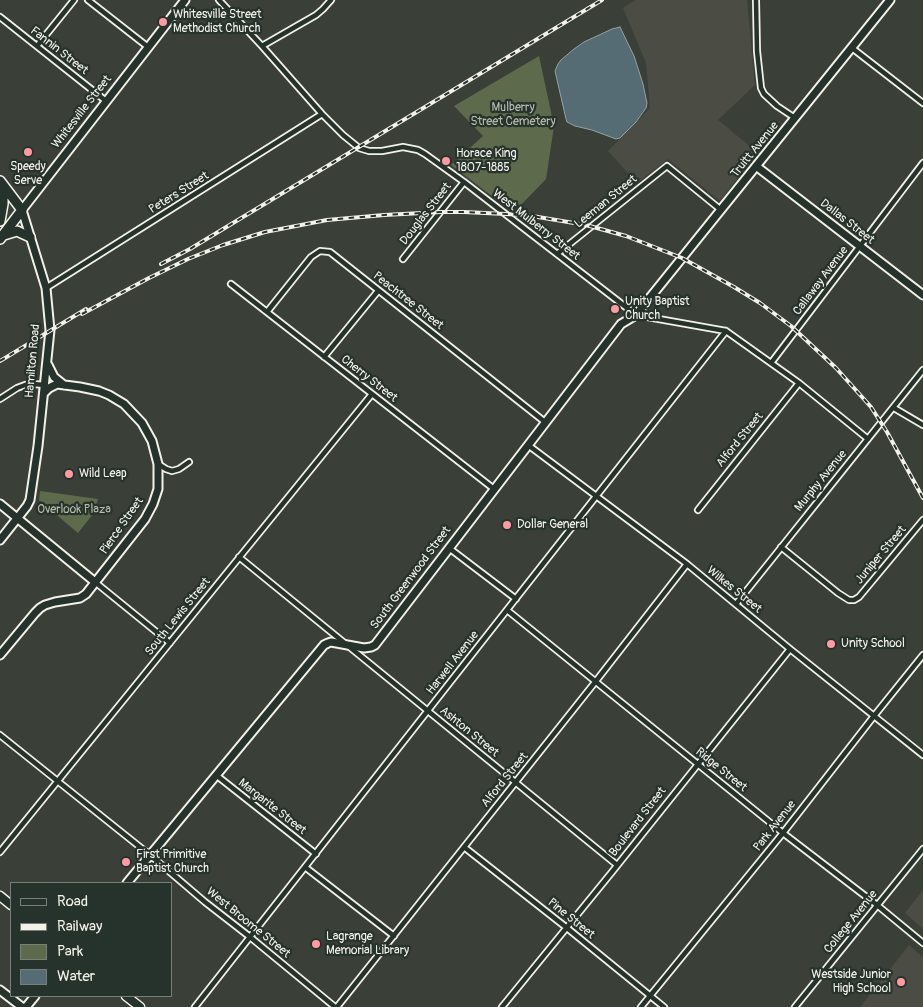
<!DOCTYPE html>
<html>
<head>
<meta charset="utf-8">
<style>
	body { margin:0 }
	#map { position:relative; width:923px; height:1007px; overflow:hidden; background:#3a4038; font-family:Pangolin,sans-serif }
	canvas { display:block }
	.legend { position:absolute; left:10px; top:882px; width:162px; height:115px; box-sizing:border-box; background:#26332d; border:1px solid #787f78; margin:0; padding:6px 9px; list-style:none; font-size:15px; color:#f4f1e8 }
	.legend li { display:flex; align-items:center; gap:10px; height:25px }
	.legend b { width:25px; border:1px solid #787f78 }
</style>
</head>
<body>
<div id="map">
<canvas width="923" height="1007"></canvas>
<ul class="legend">
<li><b style="height:6px;background:#26332d"></b>Road</li>
<li><b style="height:6px;background:#f4f1e8"></b>Railway</li>
<li><b style="height:14px;background:#5d6b4c"></b>Park</li>
<li><b style="height:14px;background:#556c74"></b>Water</li>
</ul>
</div>
<script>
const ctx = document.querySelector('canvas').getContext('2d');
ctx.lineJoin = 'round';
function fillPath(path, color) {
  ctx.fillStyle = color;
  ctx.fill(path, 'evenodd');
}
function shape(rows) {
  const path = new Path2D();
  for (const r of rows) {
    path.moveTo(r[0], r[1]);
    for (let i = 2; i < r.length; i += 2) path.lineTo(r[i], r[i + 1]);
  }
  return path;
}
function stroke(path, color, width, dash) {
  ctx.strokeStyle = color;
  ctx.lineWidth = width;
  ctx.lineCap = dash ? 'butt' : 'round';
  ctx.setLineDash(dash || []);
  ctx.stroke(path);
}
function label(font, color, halo, rows, align = 'center') {
  ctx.font = font + ' Pangolin,sans-serif';
  ctx.lineWidth = 4.5;
  ctx.setLineDash([]);
  ctx.textBaseline = 'middle';
  ctx.strokeStyle = halo;
  ctx.fillStyle = color;
  for (const [text, x, y, turn = 0] of rows) {
    ctx.save();
    ctx.translate(x, y);
    ctx.rotate((+turn || 0) * Math.PI / 180);
    ctx.textAlign = isNaN(turn) ? turn : align;
    if (halo) ctx.strokeText(text, 0, 0);
    ctx.fillText(text, 0, 0);
    ctx.restore();
  }
}
fillPath(shape([
	[635,0,747,0,755,85,718,120,757,152,720,201,668,159,637,183,608,151,650,108,646,63,623,8],
	[923,890,923,929,905,913],
	[909,945,923,957,923,1007,860,1007]
]), '#4b4c43');
fillPath(shape([
	[539,56,554,126,546,179,518,208,509,209,451,165,483,136,454,106],
	[40,491,98,499,93,514,78,533,39,500]
]), '#5d6b4c');
const water = shape([
	[620,27,634,56,643,84,647,103,646,108,636,122,620,138,616,139,592,130,575,126,567,122,566,119,555,71,558,64,561,60,574,49,584,42,612,29,620,27]
]);
fillPath(water, '#556c74');
stroke(water, '#95a1a2', 1);
const street = shape([
	[88,0,148,47],
	[219,0,262,46,322,114,343,135,359,148,369,151,382,151,403,147,418,150,425,154,464,182,636,315,726,331,799,383,868,439],
	[756,0,757,51,761,88,764,94,777,106,795,118],
	[0,17,106,101],
	[37,46,74,0],
	[262,46,316,15,323,9,331,0],
	[852,48,923,103],
	[557,254,667,166,721,210],
	[403,259,464,182],
	[231,284,494,489],
	[46,288,322,114],
	[267,312,311,257,320,251,330,252,545,422],
	[324,357,378,291],
	[771,363,923,163],
	[0,399,17,388,25,385,33,384,45,385],
	[894,408,923,425],
	[528,445,687,564,790,649,923,755],
	[158,464,166,469,172,471,179,469,189,462],
	[698,510,799,383],
	[781,547,838,593,849,600,854,600,859,597,923,520],
	[449,548,516,599],
	[239,557,617,865],
	[95,582,170,643],
	[736,604,923,370],
	[507,610,783,833,877,905,923,943],
	[0,735,150,855,205,902,250,937,335,1007],
	[216,775,316,854],
	[464,847,567,928,664,1007],
	[0,852,372,394],
	[305,867,394,936],
	[195,1007,726,331],
	[337,1007,596,681,687,564],
	[502,1007,612,872,790,649],
	[641,1007,783,833,874,716,923,655],
	[795,1007,923,849]
]);
const secondary = shape([
	[756,166,923,295],
	[48,365,54,377,64,385],
	[0,504,95,582],
	[0,540,27,506,30,500,38,446,50,330,46,288,22,210,185,0],
	[0,655,35,613,40,608,45,605,55,602,80,598,86,594,145,519,153,504,158,489,158,464,152,441,142,423,124,404,109,395,99,391,80,387,57,384,49,388,44,393],
	[127,883,324,645,328,643,331,642,364,648,371,647,375,645,621,324,636,315,890,0],
	[0,990,22,1007],
	[26,1007,35,996]
]);
const primary = shape([
	[0,896,11,905],
	[126,996,140,1007]
]);
const highway = shape([
	[0,181,22,210,0,239],
	[0,188,3,196,3,204,0,221],
	[4,235,17,231,30,237]
]);
stroke(street, '#f4f1e8', 8);
stroke(secondary, '#f4f1e8', 11);
stroke(primary, '#f4f1e8', 11);
stroke(highway, '#f4f1e8', 12);
stroke(street, '#26332d', 4.5);
stroke(secondary, '#26332d', 7);
stroke(primary, '#26332d', 8);
stroke(highway, '#26332d', 9);
const rail = shape([
	[161,264,190,249,602,0],
	[82,314,149,278,188,259,223,245,265,232,327,220,384,215,441,212,464,212,526,215,586,225,626,236,682,258,734,287,760,303,791,326,836,368,871,407,887,432,923,498],
	[0,361,86,309]
]);
stroke(rail, '#f4f1e8', 4);
stroke(rail, '#26332d', 2, [5.5]);
for (const [x, y, r, color] of [
	[163,22,5,"#ff9aa2"],
	[28,152,5,"#ff9aa2"],
	[446,161,5,"#ff9aa2"],
	[615,309,5,"#ff9aa2"],
	[69,474,5,"#ff9aa2"],
	[507,525,5,"#ff9aa2"],
	[831,644,5,"#ff9aa2"],
	[126,862,5,"#ff9aa2"],
	[316,944,5,"#ff9aa2"],
	[901,982,5,"#ff9aa2"]
]) {
  const dot = new Path2D();
  dot.arc(x, y, r, 0, 2 * Math.PI);
  ctx.fillStyle = color;
  ctx.fill(dot);
  stroke(dot, '#26332d', 2);
}
label('12px', '#f4f1e8', '#26332d', [
	["Whitesville Street",173,15],
	["Methodist Church",173,29],
	["Horace King",456,154],
	["1807-1885",456,168],
	["Speedy",28,167,"center"],
	["Serve",28,181,"center"],
	["Unity Baptist",625,302],
	["Church",625,316],
	["Wild Leap",79,474],
	["Dollar General",517,525],
	["Unity School",841,644],
	["First Primitive",136,855],
	["Baptist Church",136,869],
	["Lagrange",326,937],
	["Memorial Library",326,951],
	["Westside Junior",891,975,"right"],
	["High School",891,989,"right"]
], 'left');
label('12px', '#f4f1e8', '#26332d', [
	["Fannin Street",59,51,38],
	["Whitesville Street",82,112,-52],
	["Truitt Avenue",755,150,-51],
	["Peters Street",179,193,-32],
	["Leeman Street",606,202,-39],
	["Douglas Street",426,214,-52],
	["Dallas Street",847,222,38],
	["West Mulberry Street",536,225,38],
	["Callaway Avenue",821,281,-53],
	["Peachtree Street",408,301,38],
	["Hamilton Road",33,361,-85],
	["Cherry Street",369,379,38],
	["Alford Street",740,440,-51],
	["Murphy Avenue",821,481,-51],
	["Pierce Street",122,526,-55],
	["Juniper Street",881,555,-50],
	["South Greenwood Street",411,578,-53],
	["Wilkes Street",734,590,39],
	["South Lewis Street",178,617,-51],
	["Harwell Avenue",453,663,-52],
	["Ashton Street",469,732,39],
	["Ridge Street",721,770,39],
	["Alford Street",505,780,-51],
	["Margarite Street",272,807,38],
	["Boulevard Street",638,822,-52],
	["Park Avenue",775,826,-52],
	["Pine Street",571,919,39],
	["College Avenue",851,922,-51],
	["West Broome Street",248,923,39]
]);
label('12px', '#b8bbaa', '#26332d', [
	["Mulberry",513,108],
	["Street Cemetery",513,122],
	["Overlook Plaza",74,510]
]);
</script>
</body>
</html>
